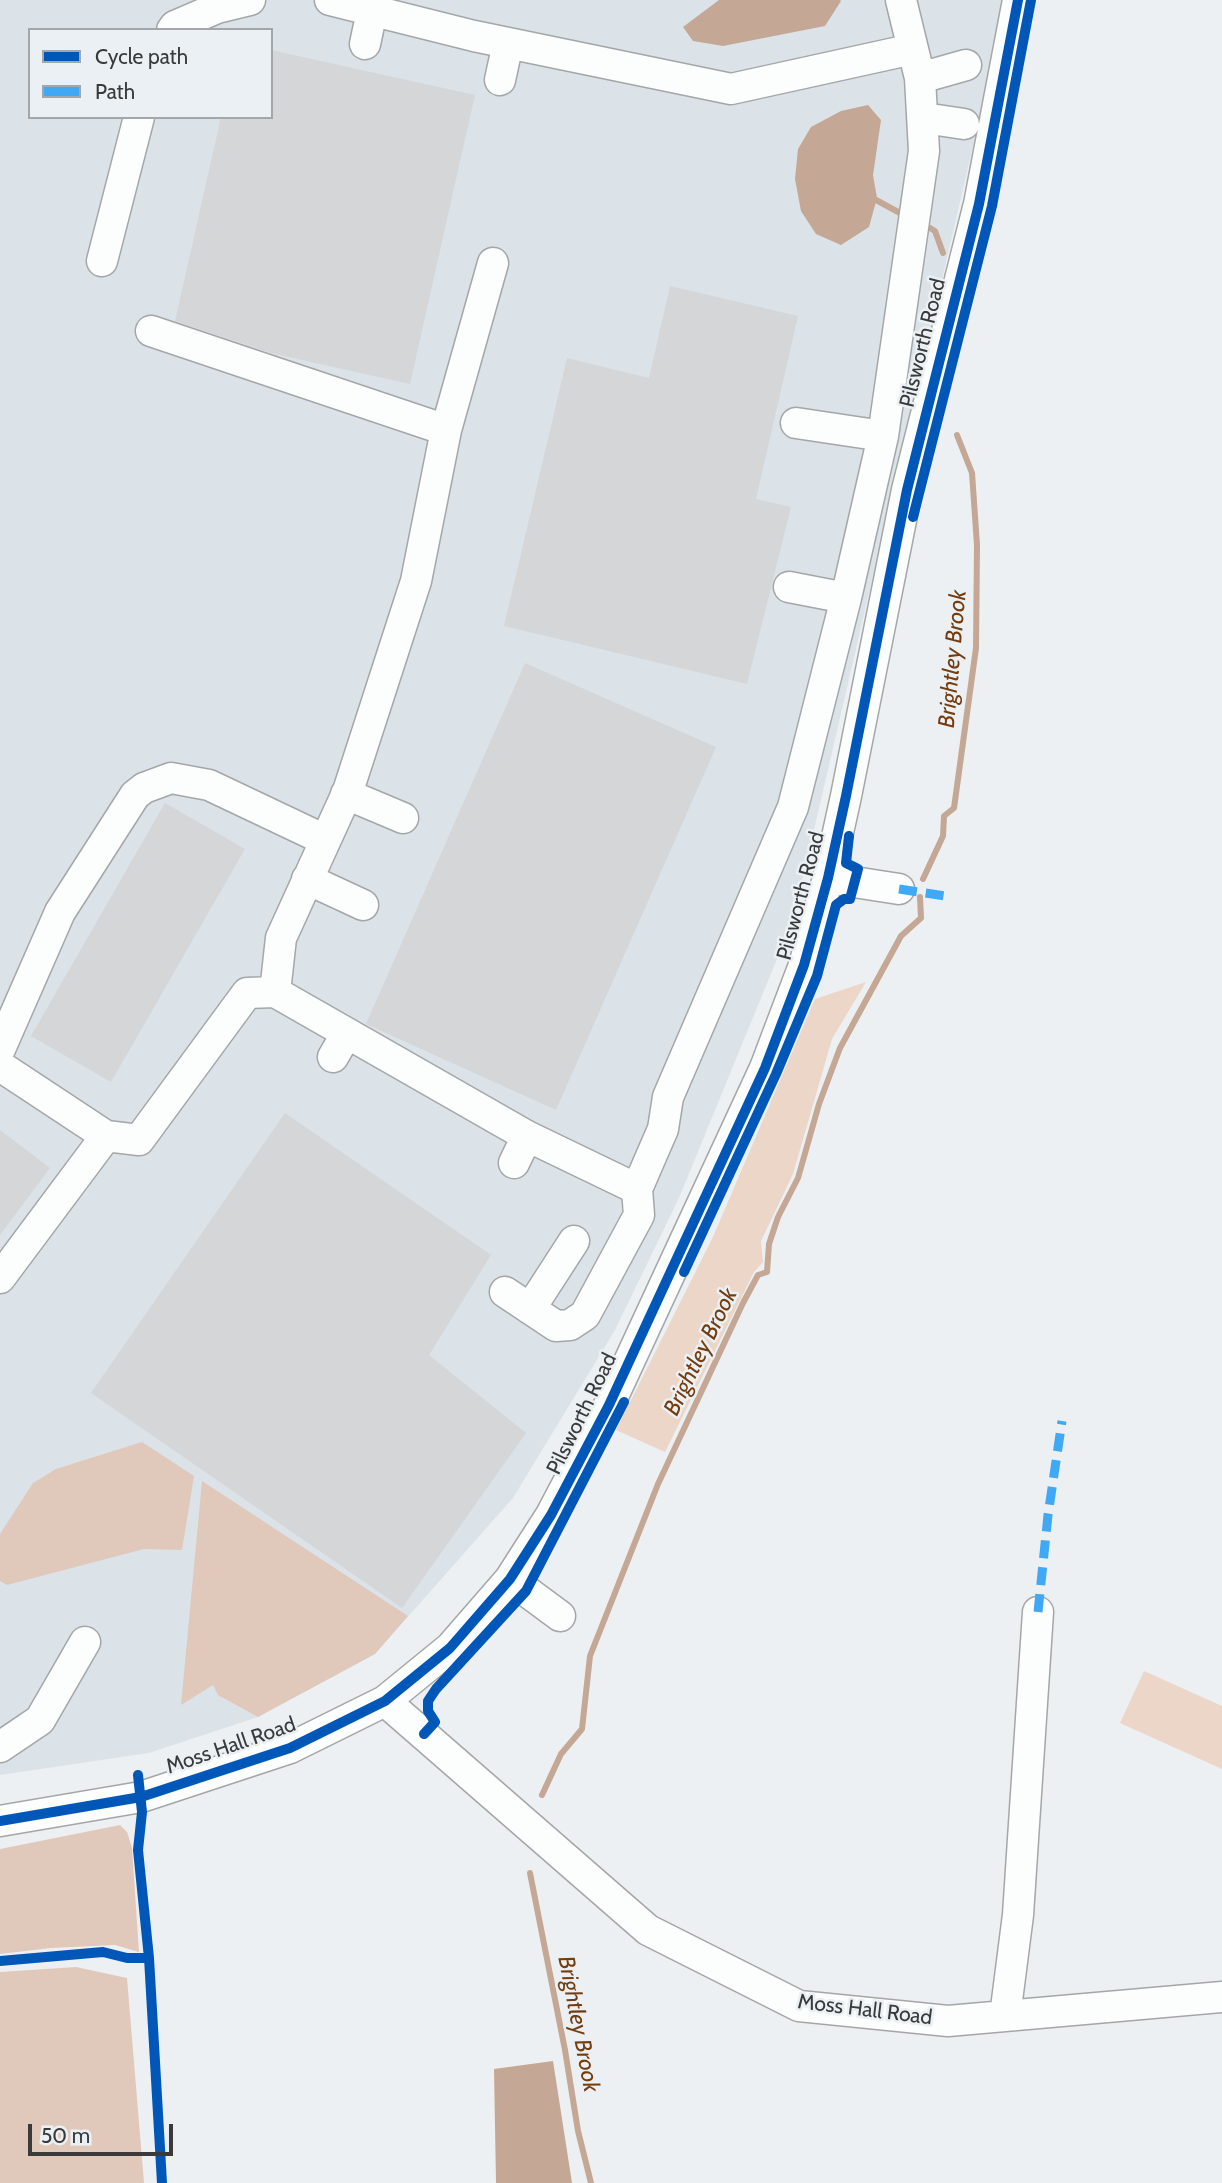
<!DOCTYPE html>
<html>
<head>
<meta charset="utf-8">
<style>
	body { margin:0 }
	#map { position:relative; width:1222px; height:2183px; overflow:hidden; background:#edf0f2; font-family:Cabin,sans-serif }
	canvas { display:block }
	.legend { position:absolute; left:28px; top:28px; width:245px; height:91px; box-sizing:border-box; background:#ebf0f4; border:2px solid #a3a7aa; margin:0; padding:9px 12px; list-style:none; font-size:21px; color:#383a3b }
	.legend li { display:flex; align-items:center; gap:14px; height:35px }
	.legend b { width:35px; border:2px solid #a3a7aa }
	.scale { position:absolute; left:28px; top:2124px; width:145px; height:32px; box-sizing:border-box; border:4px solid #383a3b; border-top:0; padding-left:9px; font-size:21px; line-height:24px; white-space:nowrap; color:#383a3b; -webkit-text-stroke:5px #ebf0f4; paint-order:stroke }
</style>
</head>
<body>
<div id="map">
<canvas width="1222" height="2183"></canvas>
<ul class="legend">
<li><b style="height:9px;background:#0057b8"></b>Cycle path</li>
<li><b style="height:9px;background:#3fa9f5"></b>Path</li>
</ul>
<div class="scale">50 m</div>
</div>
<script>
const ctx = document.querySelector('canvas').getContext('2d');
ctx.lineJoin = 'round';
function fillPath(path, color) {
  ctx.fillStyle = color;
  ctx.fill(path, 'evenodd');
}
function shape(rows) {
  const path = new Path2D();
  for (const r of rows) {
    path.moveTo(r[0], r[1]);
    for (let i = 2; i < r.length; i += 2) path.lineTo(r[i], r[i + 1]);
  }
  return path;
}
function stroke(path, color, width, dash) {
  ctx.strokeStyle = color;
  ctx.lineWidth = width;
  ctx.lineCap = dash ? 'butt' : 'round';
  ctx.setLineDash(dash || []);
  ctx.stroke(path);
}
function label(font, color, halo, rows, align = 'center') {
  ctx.font = font + ' Cabin,sans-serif';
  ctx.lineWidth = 5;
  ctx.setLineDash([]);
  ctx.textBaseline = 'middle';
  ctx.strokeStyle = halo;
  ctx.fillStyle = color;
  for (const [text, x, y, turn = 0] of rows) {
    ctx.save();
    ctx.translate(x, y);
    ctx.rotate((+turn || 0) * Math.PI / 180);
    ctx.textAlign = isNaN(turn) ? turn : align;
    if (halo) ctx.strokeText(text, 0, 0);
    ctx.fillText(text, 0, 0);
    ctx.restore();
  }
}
fillPath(shape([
	[0,0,1007,0,793,920,679,1198,615,1330,513,1498,375,1654,258,1717,149,1753,0,1775],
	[30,30,271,30,271,117,30,117]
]), '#dbe3e9');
fillPath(shape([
	[866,982,832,1039,793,1174,761,1241,763,1262,754,1272,665,1452,616,1430,712,1239,815,999],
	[1144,1671,1222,1706,1222,1769,1120,1723]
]), '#ebd6c8');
fillPath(shape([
	[142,1442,194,1476,182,1550,144,1549,7,1585,0,1581,0,1534,33,1483,56,1469],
	[202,1481,408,1616,375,1654,258,1717,218,1695,213,1685,181,1705],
	[120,1825,127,1832,132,1848,139,1952,115,1945,51,1948,0,1954,0,1849],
	[76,1967,127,1978,144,2183,0,2183,0,1972]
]), '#e0c9ba');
fillPath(shape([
	[719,0,840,0,841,1,825,26,723,46,693,41,683,27],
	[868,105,881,120,873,175,877,198,869,227,841,245,816,234,801,211,795,179,798,149,811,127,841,111],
	[553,2061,572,2183,496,2183,494,2069]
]), '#c4a794');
stroke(shape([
	[876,200,900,213],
	[930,228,935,231,943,253],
	[923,879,943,836,944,816,954,808,976,648,977,545,972,473,957,435],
	[542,1795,561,1754,582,1729,590,1656,658,1484,743,1303,758,1275,767,1272,769,1244,778,1217,798,1178,819,1104,840,1048,901,936,921,918,920,897],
	[530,1873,565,2050,578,2131,591,2183]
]), '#c4a794', 6);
fillPath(shape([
	[271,50,475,95,410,384,271,353,175,321,221,117,271,117],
	[670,286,798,316,756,499,791,507,747,684,504,626,567,358,649,378],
	[525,663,716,747,556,1110,366,1024],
	[165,803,245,849,111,1082,31,1036],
	[285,1113,491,1255,429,1355,526,1433,402,1608,91,1393],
	[0,1130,50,1168,0,1235]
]), '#d4d6d8');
const minor = shape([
	[330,0,474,36,731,89,913,49],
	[172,30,175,26,217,8,250,0],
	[365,44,372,11],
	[920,78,966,65],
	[500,80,508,43],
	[924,118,964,124],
	[102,261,139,117],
	[151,331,446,430],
	[796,423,883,436],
	[789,587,846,598],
	[346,794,403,818],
	[828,878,899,889],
	[307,879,363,905],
	[275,992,281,938,348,791,416,581,446,430,493,263],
	[0,1049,60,912,135,795,144,788,171,778,209,785,325,840],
	[333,1057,347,1033],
	[0,1066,106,1136,139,1140,247,993,275,992,527,1136,637,1189,663,1129,668,1097,793,807,846,598,883,436,924,151,920,78,901,0],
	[514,1163,527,1136],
	[0,1278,106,1136],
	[505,1292,556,1326,570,1325,585,1315,639,1215,637,1189],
	[530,1309,574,1241],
	[510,1579,560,1616],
	[385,1701,648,1930,799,2006,948,2021,1222,1997],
	[0,1747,40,1720,85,1642],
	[0,1821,141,1797,290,1748,385,1701,450,1648,510,1579,551,1515,609,1405,765,1068,804,965,828,878,846,796,907,490,979,204,1018,0],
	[1005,2016,1018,1915,1038,1612]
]);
stroke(minor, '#a4a6a7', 33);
stroke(minor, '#fcfdfd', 30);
stroke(shape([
	[899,889,952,897],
	[1038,1612,1048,1515,1062,1421]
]), '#3fa9f5', 9, [18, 9]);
stroke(shape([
	[913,517,992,206,1031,0],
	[684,1272,776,1074,817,976,836,905,844,899,850,899,858,869,846,863,849,836],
	[424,1734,435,1722,428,1711,428,1701,436,1689,526,1591,624,1402],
	[138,1775,142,1812,138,1850,149,1958,162,2183],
	[0,1821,141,1797,290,1748,385,1701,450,1648,510,1579,551,1515,609,1405,765,1068,804,965,828,878,846,796,907,490,979,204,1018,0],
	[0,1961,103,1952,127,1958,149,1958]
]), '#0057b8', 10);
label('21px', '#383a3b', '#ebf0f4', [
	["Pilsworth Road",923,343,-76],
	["Pilsworth Road",801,896,-75],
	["Pilsworth Road",582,1414,-64],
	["Moss Hall Road",231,1746,-19],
	["Moss Hall Road",865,2010,7]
]);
label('italic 23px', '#753d0e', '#ebf0f4', [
	["Brightley Brook",953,659,-85],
	["Brightley Brook",701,1352,-64],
	["Brightley Brook",578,2024,79]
]);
</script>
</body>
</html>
